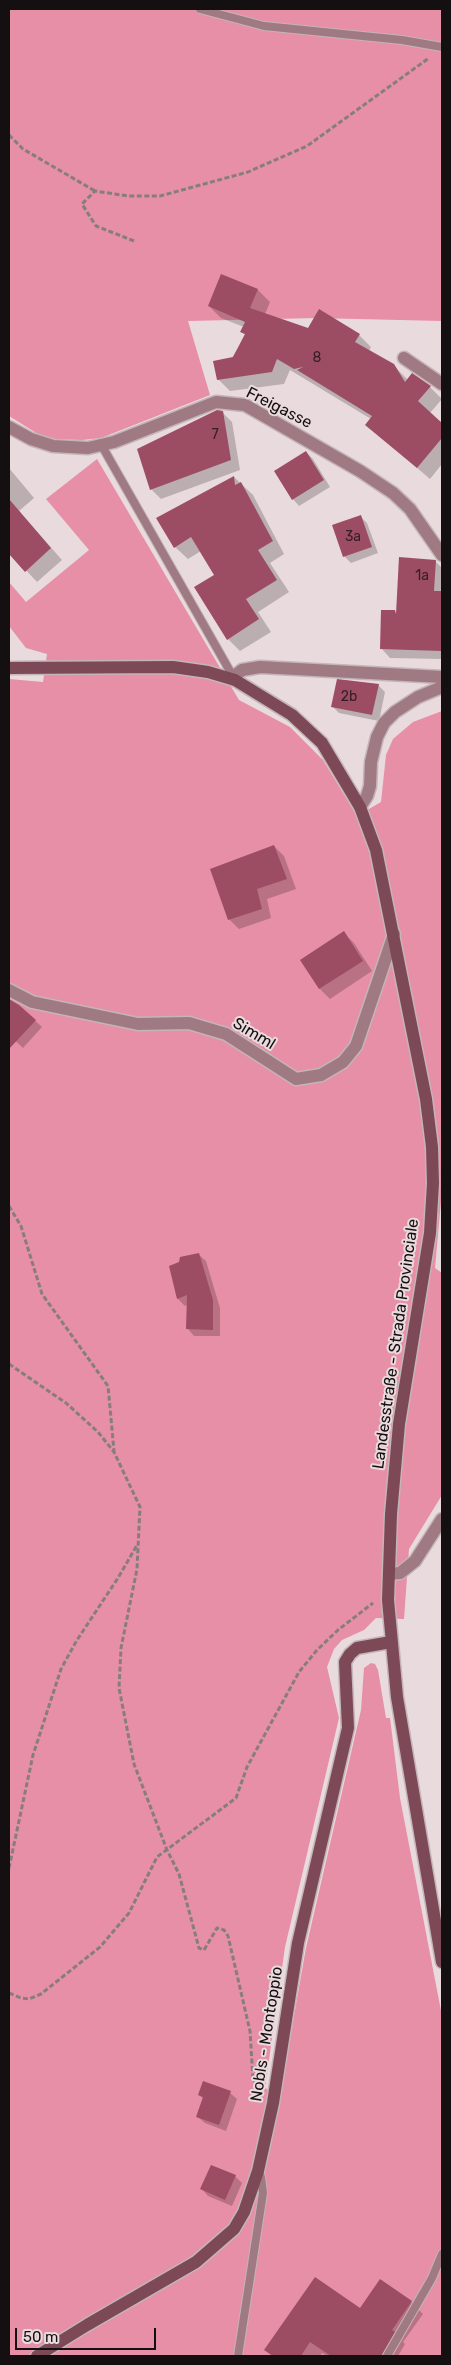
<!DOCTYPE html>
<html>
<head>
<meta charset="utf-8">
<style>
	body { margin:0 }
	#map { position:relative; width:451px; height:2365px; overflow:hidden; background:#e9dadd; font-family:Rubik,sans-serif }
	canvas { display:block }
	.frame { position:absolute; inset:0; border:10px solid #140f10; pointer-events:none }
	.scale { position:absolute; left:15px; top:2328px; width:141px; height:22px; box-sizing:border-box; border:2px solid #140f10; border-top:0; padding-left:6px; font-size:15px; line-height:18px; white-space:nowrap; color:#140f10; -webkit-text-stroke:4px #e9dadd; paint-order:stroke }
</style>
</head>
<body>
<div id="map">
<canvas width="451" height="2365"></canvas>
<div class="frame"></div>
<div class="scale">50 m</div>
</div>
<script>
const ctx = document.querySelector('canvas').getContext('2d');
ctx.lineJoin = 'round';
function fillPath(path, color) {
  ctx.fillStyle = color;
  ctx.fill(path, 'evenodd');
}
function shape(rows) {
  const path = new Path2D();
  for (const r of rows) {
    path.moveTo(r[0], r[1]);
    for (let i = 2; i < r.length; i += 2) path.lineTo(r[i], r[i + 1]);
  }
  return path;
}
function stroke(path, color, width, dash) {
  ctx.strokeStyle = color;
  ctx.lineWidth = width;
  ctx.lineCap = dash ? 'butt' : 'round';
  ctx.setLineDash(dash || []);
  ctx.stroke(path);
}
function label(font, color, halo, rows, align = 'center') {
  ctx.font = font + ' Rubik,sans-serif';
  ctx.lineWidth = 4;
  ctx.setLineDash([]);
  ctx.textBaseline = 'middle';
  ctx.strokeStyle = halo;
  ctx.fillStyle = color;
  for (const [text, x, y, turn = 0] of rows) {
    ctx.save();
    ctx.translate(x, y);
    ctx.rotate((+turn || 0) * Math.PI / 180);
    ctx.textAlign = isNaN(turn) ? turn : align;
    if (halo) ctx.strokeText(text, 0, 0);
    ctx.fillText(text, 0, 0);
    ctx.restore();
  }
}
fillPath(shape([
	[9,9,442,9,442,321,316,318,188,321,210,395,101,438,82,440,52,439,38,434,9,416],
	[97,459,239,700,290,727,323,760,357,816,381,802,386,755,393,739,413,722,442,711,442,1190,435,1268,442,1273,442,1495,409,1549,404,1619,376,1618,364,1630,342,1640,334,1649,327,1667,339,1718,285,1947,265,2088,280,2095,306,1948,361,1710,364,1668,371,1663,375,1664,378,1670,386,1718,390,1718,400,1798,442,2016,442,2356,9,2356,9,679,43,682,47,654,26,648,9,626,9,582,26,602,89,550,46,499]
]), '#e68fa6');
fillPath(shape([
	[258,290,270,302,265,314,308,329,359,335,371,347,369,351,393,365,408,380,430,387,442,399,430,413,442,425,442,464,430,479,367,425,371,419,290,370,284,384,230,391,218,379,246,336,242,332,244,327,221,318,209,306],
	[222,412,232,422,240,470,161,499,151,489],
	[306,452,313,459,330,487,299,506,293,499],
	[9,468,34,498,19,511,62,560,37,582,9,552],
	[234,477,253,495,284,554,270,563,289,592,258,612,271,632,240,651,228,639,216,575,201,551,188,559,175,547],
	[360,516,367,523,378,553,351,563,344,556],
	[434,560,442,568,442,659,390,658,381,648,394,612,397,615],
	[378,685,385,692,379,721,339,713,332,706],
	[274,846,284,856,296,889,267,899,271,918,239,929,229,919],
	[344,933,354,943,372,971,330,999,320,989,302,960],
	[9,1000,19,1006,42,1027,23,1048,9,1035],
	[199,1255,206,1261,220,1308,220,1336,194,1336,188,1329,188,1304,185,1306,178,1299,171,1267],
	[230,2093,237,2099,226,2131,205,2123,198,2117,204,2099,199,2095],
	[235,2176,242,2183,232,2206,208,2196,202,2189],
	[381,2281,411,2302,423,2314,403,2342,405,2344,398,2356,327,2356,322,2353,320,2356,272,2356,266,2350,360,2310]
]), '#0003');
fillPath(shape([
	[221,274,258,289,250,308,308,328,319,309,360,334,355,342,394,364,405,382,412,373,431,386,418,401,442,423,442,438,417,468,365,425,372,416,297,370,303,367,294,369,277,359,272,372,217,380,213,361,233,357,245,334,240,332,245,322,208,306],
	[217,410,223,411,231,460,150,490,137,449],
	[306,451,324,480,292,500,274,471],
	[234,476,235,485,241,482,273,541,258,550,277,580,246,599,259,619,227,640,194,587,214,575,191,537,174,548,156,518],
	[9,499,51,548,25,572,9,554],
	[361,515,372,547,343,557,332,525],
	[399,557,436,560,434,591,442,591,441,651,380,649,381,610,395,610,396,614],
	[337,679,379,684,372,715,331,707],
	[274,845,287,879,257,889,262,909,228,920,210,869],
	[344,931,363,961,319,989,300,960],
	[9,999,19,1005,36,1020,9,1049],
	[199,1253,213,1300,213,1330,186,1329,187,1295,177,1299,169,1266,179,1262,180,1257],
	[203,2081,231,2091,219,2125,196,2117,203,2097,198,2095],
	[211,2165,236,2175,225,2200,200,2189],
	[315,2277,360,2308,380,2279,412,2301,392,2330,395,2332,381,2356,331,2356,310,2342,301,2356,273,2356,264,2350]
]), '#9c4d64');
const lane = shape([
	[200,9,264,26,402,40,442,47],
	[102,446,235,680],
	[238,2356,263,2193,261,2177,258,2171],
	[387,2356,432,2278,442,2254]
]);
const street = shape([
	[404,358,442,384],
	[9,427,31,439,53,446,88,448,114,442,216,402,245,405,360,471,393,493,410,509,442,555],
	[235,680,237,674,242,670,260,667,442,677],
	[360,807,367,796,370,786,371,762,377,737,384,723,395,712,418,697,442,687],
	[9,990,32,1002,138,1024,189,1023,226,1034,296,1079,321,1075,343,1062,356,1046,394,934],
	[389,1574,400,1573,415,1561,442,1519]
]);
const secondary = shape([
	[9,668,173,667,208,672,235,680,292,715,322,743,360,807,376,850,426,1099,432,1147,433,1183,430,1233,399,1424,391,1514,388,1600,397,1697,442,1962],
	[37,2356,87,2325,196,2262,234,2229,244,2212,258,2171,273,2103,298,1943,348,1728,345,1662,350,1654,357,1648,391,1642]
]);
stroke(lane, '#c3b5b8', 10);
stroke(street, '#c3b5b8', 15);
stroke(secondary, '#c3b5b8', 15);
stroke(shape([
	[9,135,23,149,95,191],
	[134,241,96,226,82,204,95,191,128,196,160,196,248,172,307,146,429,58],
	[9,1206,21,1226,42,1294,108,1386,114,1451],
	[9,1364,66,1403,98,1432,114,1452,140,1507,137,1569,121,1648,119,1688,134,1764,167,1850,179,1874,199,1948,204,1950,217,1928,224,1930,228,1936,250,2031,253,2079,260,2088],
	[9,1868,33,1755,61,1669,77,1640,118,1578,137,1545],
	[9,1993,21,1998,29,1999,41,1994,100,1947,129,1913,157,1857,236,1798,247,1767,299,1672,317,1650,338,1630,373,1603]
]), '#877d7f', 3, [5, 2.5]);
stroke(lane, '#a07a82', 8);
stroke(street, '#a07a82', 12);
stroke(secondary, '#7e4957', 12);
label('14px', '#361e25', null, [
	["8",317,358],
	["7",215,435],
	["3a",353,537],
	["1a",422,576],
	["2b",349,697]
]);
label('16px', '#140f10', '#e9dadd', [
	["Freigasse",279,408,27],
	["Simml",254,1034,31],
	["Landesstraße - Strada Provinciale",396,1344,-82],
	["Nobls - Montoppio",267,2034,-81]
]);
</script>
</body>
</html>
